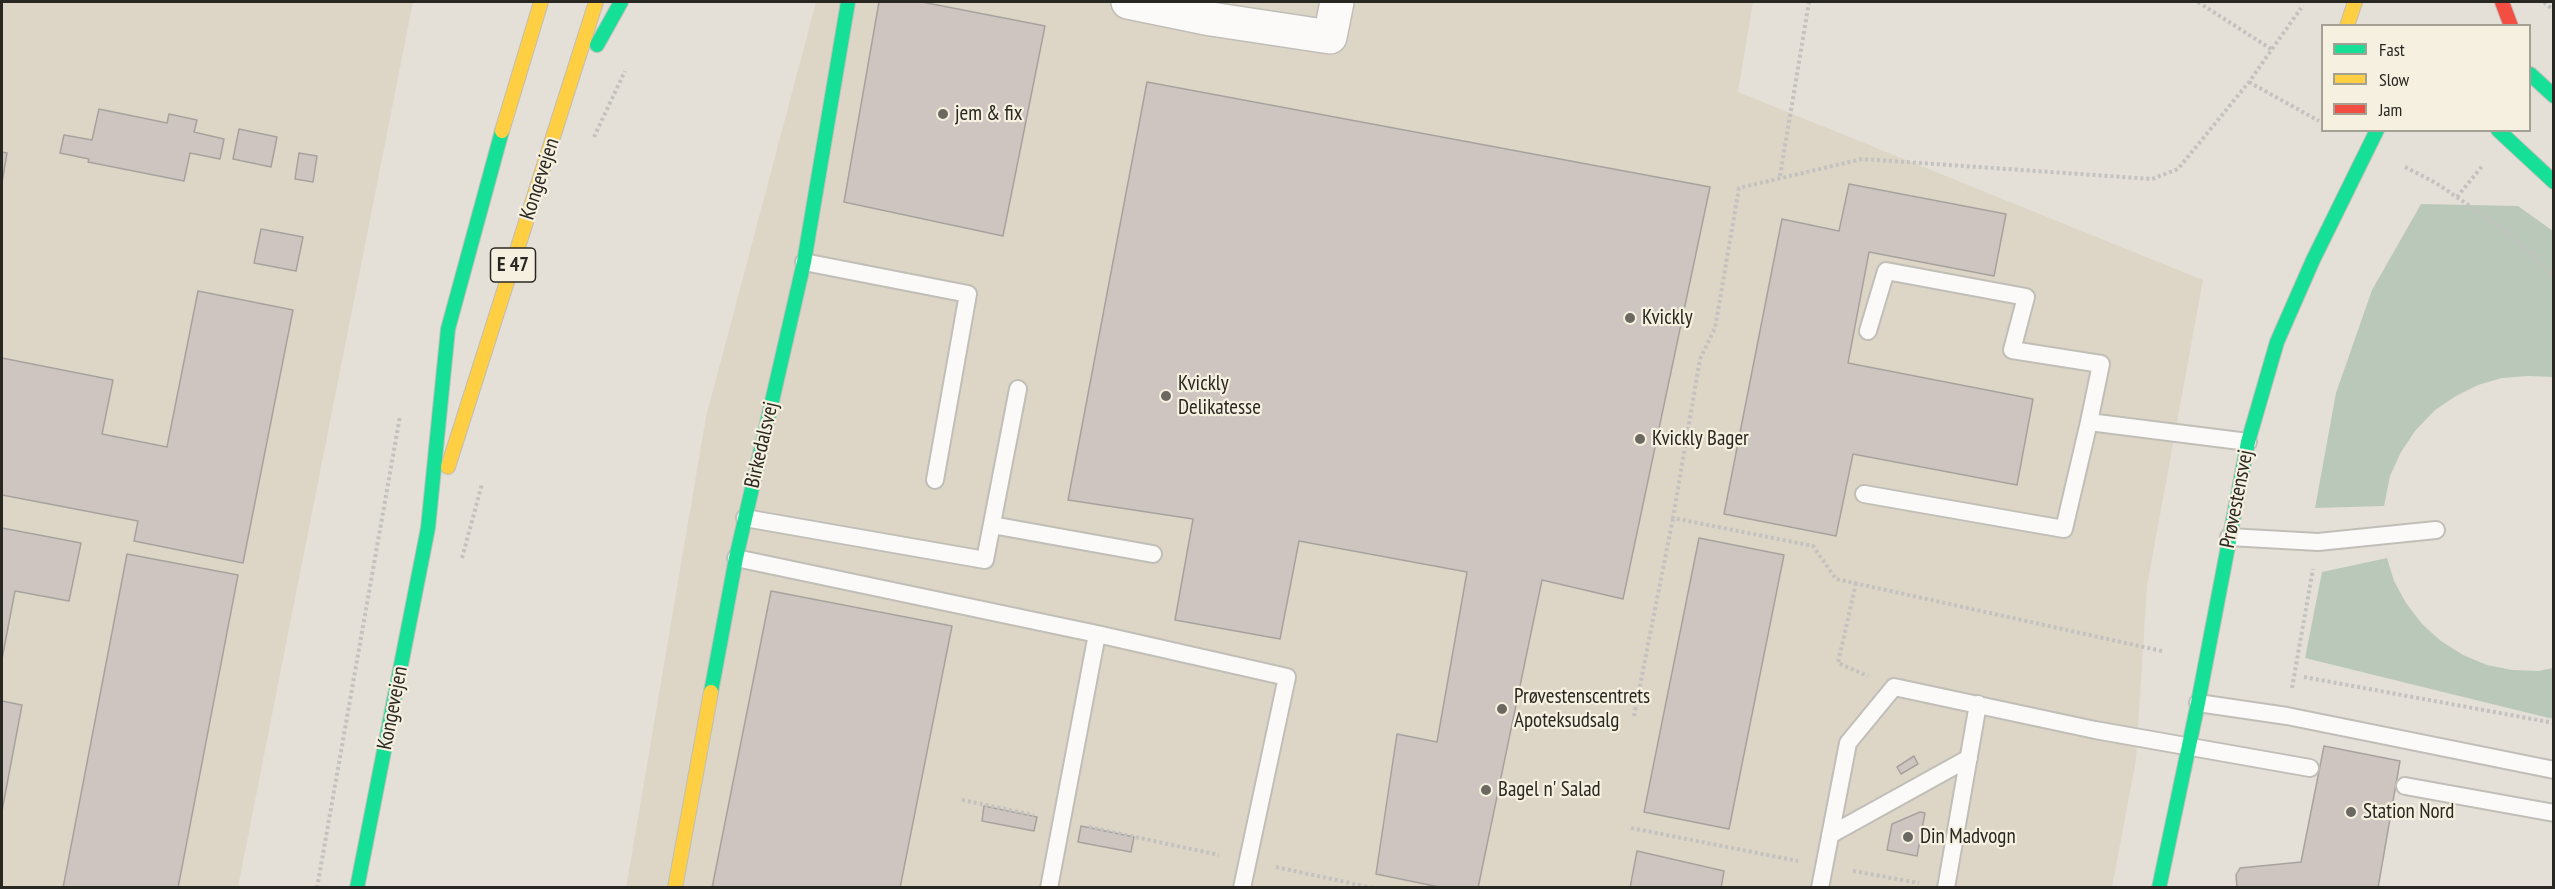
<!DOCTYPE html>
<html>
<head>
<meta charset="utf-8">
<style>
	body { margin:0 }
	#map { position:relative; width:2555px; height:889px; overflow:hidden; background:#e4e0d8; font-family:"PT Sans Narrow",sans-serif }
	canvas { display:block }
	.frame { position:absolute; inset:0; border:3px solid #292721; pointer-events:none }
	.legend { position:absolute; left:2321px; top:24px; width:210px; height:108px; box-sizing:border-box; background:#f6f0e0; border:2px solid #a4a094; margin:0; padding:8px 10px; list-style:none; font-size:18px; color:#292721 }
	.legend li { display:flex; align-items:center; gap:12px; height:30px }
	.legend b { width:30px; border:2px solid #a4a094 }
</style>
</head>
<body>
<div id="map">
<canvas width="2555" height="889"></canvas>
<div class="frame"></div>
<ul class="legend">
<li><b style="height:8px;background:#16e098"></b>Fast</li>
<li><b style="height:8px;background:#ffcf43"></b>Slow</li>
<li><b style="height:8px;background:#f24e42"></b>Jam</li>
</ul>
</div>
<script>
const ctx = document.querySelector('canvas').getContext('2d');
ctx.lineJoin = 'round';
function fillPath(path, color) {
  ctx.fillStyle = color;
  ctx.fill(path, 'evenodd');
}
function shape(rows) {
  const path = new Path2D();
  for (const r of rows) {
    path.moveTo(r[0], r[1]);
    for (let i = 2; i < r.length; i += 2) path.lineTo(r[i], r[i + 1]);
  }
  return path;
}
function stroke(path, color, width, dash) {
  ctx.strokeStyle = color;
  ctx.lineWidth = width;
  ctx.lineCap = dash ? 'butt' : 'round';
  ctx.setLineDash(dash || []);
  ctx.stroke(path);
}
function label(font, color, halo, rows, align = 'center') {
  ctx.font = font + ' "PT Sans Narrow",sans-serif';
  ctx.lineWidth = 4.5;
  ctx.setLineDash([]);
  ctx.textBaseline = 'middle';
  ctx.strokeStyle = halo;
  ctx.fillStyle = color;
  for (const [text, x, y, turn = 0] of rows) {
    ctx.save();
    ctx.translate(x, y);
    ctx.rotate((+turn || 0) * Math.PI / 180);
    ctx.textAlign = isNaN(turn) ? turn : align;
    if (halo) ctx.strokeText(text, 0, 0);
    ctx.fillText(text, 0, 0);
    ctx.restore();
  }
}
fillPath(shape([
	[2,2,413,2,238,887,2,888],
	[816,2,1753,2,1738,92,2203,280,2147,586,2136,760,2112,887,626,888,706,417]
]), '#ddd6c6');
fillPath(shape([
	[2421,204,2518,206,2553,231,2553,377,2528,376,2502,378,2478,385,2456,396,2435,410,2415,431,2401,452,2390,476,2384,506,2315,508,2336,393,2372,290],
	[2387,558,2394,581,2406,603,2422,624,2441,641,2463,655,2487,665,2512,670,2538,671,2553,668,2553,719,2305,658,2322,572]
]), '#bac8b9');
const building = shape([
	[879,2,922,2,1045,26,1003,236,844,202,879,2],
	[1147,82,1710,187,1623,599,1542,580,1478,888,1444,888,1376,874,1397,734,1437,742,1467,572,1299,541,1280,639,1175,620,1193,519,1068,500,1147,82],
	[99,109,167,123,169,114,197,120,194,132,224,139,220,159,190,153,184,181,88,162,89,159,60,153,64,135,92,140,99,109],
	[239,129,277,137,271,167,233,159,239,129],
	[2,152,7,153,2,183,2,152],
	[299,153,317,156,313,182,295,179,299,153],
	[1849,184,2006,214,1994,276,1869,252,1848,363,2033,399,2017,485,1853,454,1836,536,1724,514,1782,219,1839,231,1849,184],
	[261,229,303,237,296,271,254,263,261,229],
	[198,291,293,310,243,563,134,541,138,521,2,495,2,358,113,380,102,434,167,447,198,291],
	[2,528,81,543,69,601,15,591,2,659,2,528],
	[1699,538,1784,555,1729,829,1644,812,1699,538],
	[127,554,238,575,178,888,63,888,127,554],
	[771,591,952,626,900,888,712,888,771,591],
	[2,701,22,705,2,811,2,701],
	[2324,746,2400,761,2378,888,2237,888,2236,875,2240,868,2301,862,2324,746],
	[1914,756,1918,764,1901,774,1897,767,1914,756],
	[984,806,1037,817,1034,831,982,821,984,806],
	[1920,812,1925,813,1917,856,1887,850,1892,824,1920,812],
	[1081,826,1134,837,1131,852,1078,842,1081,826],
	[1637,851,1724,871,1721,888,1630,888,1637,851]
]);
fillPath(building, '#cec5c0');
stroke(building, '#a7a29e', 1.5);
const lane = shape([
	[804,262,968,294,935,480],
	[1868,331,1886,271,2026,297,2012,350,2101,364,2089,422],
	[1864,494,2064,529,2089,422,2248,442],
	[745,518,985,560,1018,389],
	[992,525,1153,554],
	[2229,537,2318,542,2436,530],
	[736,558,1097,634],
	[2198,703,2287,716,2554,770],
	[2405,786,2554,813],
	[1830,835,1969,758],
	[1049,888,1097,634,1287,677,1242,888],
	[1820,888,1848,743,1894,687,2095,730,2310,768],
	[1946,888,1978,704]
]);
const street = shape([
	[1128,2,1211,19,1330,37,1337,2]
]);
const fast = shape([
	[597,45,621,2],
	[2530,74,2554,96],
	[2498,130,2554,182],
	[711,692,736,558,804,262,848,2],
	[357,888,428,528,448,329,502,131],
	[2159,888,2198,703,2248,442,2277,342,2313,260,2377,130]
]);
const slow = shape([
	[2347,26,2355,2],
	[502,131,541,2],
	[448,467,596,2],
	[675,888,711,692]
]);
const jam = shape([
	[2502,2,2511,26]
]);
stroke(lane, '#c1beb8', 20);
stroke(street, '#c1beb8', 36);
stroke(fast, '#c1beb8', 16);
stroke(slow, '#c1beb8', 16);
stroke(jam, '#c1beb8', 16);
stroke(shape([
	[2198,2,2271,49],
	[2544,2,2554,11],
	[2249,82,2319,121],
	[594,137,625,71],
	[2405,167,2436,183,2505,230,2554,276],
	[1780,176,1809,2],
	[2457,197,2483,165],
	[462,558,482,484],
	[1856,583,1838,663,1868,676],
	[2162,651,1836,579,1813,546,1673,518,1700,359,1715,328,1739,188,1862,159,2152,179,2178,169,2249,82,2301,8],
	[2304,677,2554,723],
	[2292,688,2313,569],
	[1634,716,1673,518],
	[962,800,1034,815],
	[1089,827,1219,855],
	[1631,828,1798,861],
	[1276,867,1373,888],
	[1853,871,1919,883],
	[317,888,400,416]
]), '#c3c2c0', 4, [3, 3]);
stroke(lane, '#fbfaf9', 16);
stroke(street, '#fbfaf9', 33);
stroke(fast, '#16e098', 14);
stroke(slow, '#ffcf43', 14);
stroke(jam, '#f24e42', 14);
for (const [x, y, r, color] of [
	[943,114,6,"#6a6861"],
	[1630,318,6,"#6a6861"],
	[1166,396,6,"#6a6861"],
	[1640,439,6,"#6a6861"],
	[1502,709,6,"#6a6861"],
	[1486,790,6,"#6a6861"],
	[2351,812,6,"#6a6861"],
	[1908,837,6,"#6a6861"]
]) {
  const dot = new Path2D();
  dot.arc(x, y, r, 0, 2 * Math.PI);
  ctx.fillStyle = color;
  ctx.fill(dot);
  stroke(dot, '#f6f0e0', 2);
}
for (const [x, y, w] of [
	[513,265,45]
]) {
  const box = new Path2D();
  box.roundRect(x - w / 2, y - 17, w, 34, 4.5);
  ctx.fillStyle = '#f6f0e0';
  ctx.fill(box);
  stroke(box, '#292721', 1.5);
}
label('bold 20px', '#292721', null, [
	["E 47",513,265]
]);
label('21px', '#292721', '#f6f0e0', [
	["jem & fix",955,114],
	["Kvickly",1642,318],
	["Kvickly",1178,384],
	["Delikatesse",1178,408],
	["Kvickly Bager",1652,439],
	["Prøvestenscentrets",1514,697],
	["Apoteksudsalg",1514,721],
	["Bagel n' Salad",1498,790],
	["Station Nord",2363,812],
	["Din Madvogn",1920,837]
], 'left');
label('21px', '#292721', '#f6f0e0', [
	["Kongevejen",540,179,-72],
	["Birkedalsvej",762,445,-77],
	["Prøvestensvej",2237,499,-79],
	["Kongevejen",393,708,-79]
]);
</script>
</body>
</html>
